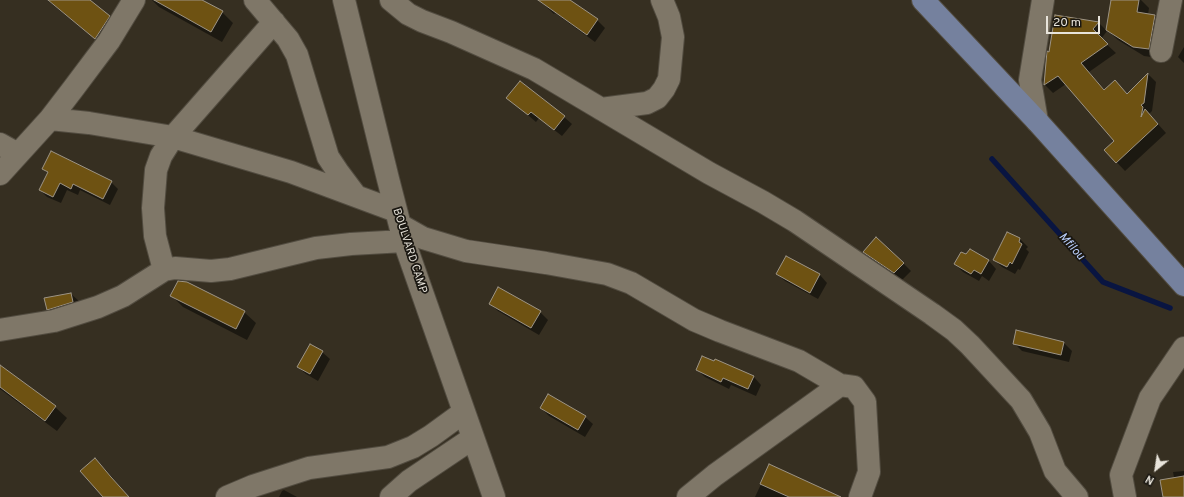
<!DOCTYPE html>
<html>
<head>
<meta charset="utf-8">
<style>
	body { margin:0 }
	#map { position:relative; width:1184px; height:497px; overflow:hidden; background:#362f21; font-family:Overpass,sans-serif }
	canvas { display:block }
	.north { position:absolute; left:1136px; top:449px; width:40px; height:40px; -webkit-text-stroke:3px #1a1711; paint-order:stroke; rotate:210deg; font-size:11px; font-weight:700; line-height:16px; text-align:center; color:#e8e4db }
	.north::after { content:''; display:block; margin:auto; width:14px; height:18px; background:#e8e4db; clip-path:polygon(50% 0,100% 100%,50% 72%,0 100%) }
	.scale { position:absolute; left:1046px; top:16px; width:54px; height:18px; box-sizing:border-box; border:2px solid #e8e4db; border-top:0; padding-left:5px; font-size:12px; line-height:14px; white-space:nowrap; color:#e8e4db; -webkit-text-stroke:3px #1a1711; paint-order:stroke }
</style>
</head>
<body>
<div id="map">
<canvas width="1184" height="497"></canvas>
<div class="north">N</div>
<div class="scale">20 m</div>
</div>
<script>
const ctx = document.querySelector('canvas').getContext('2d');
ctx.lineJoin = 'round';
function fillPath(path, color) {
  ctx.fillStyle = color;
  ctx.fill(path, 'evenodd');
}
function shape(rows) {
  const path = new Path2D();
  for (const r of rows) {
    path.moveTo(r[0], r[1]);
    for (let i = 2; i < r.length; i += 2) path.lineTo(r[i], r[i + 1]);
  }
  return path;
}
function stroke(path, color, width, dash) {
  ctx.strokeStyle = color;
  ctx.lineWidth = width;
  ctx.lineCap = dash ? 'butt' : 'round';
  ctx.setLineDash(dash || []);
  ctx.stroke(path);
}
function label(font, color, halo, rows, align = 'center') {
  ctx.font = font + ' Overpass,sans-serif';
  ctx.lineWidth = 3.5;
  ctx.setLineDash([]);
  ctx.textBaseline = 'middle';
  ctx.strokeStyle = halo;
  ctx.fillStyle = color;
  for (const [text, x, y, turn = 0] of rows) {
    ctx.save();
    ctx.translate(x, y);
    ctx.rotate((+turn || 0) * Math.PI / 180);
    ctx.textAlign = isNaN(turn) ? turn : align;
    if (halo) ctx.strokeText(text, 0, 0);
    ctx.fillText(text, 0, 0);
    ctx.restore();
  }
}
fillPath(shape([
	[47,0,88,0,120,28,107,49],
	[152,0,200,0,222,12,233,23,222,42,159,7],
	[539,0,568,0,597,20,605,28,595,42,555,13,554,14],
	[1112,0,1141,0,1149,8,1148,15,1155,16,1165,26,1158,58,1144,56,1118,40,1107,30],
	[1098,22,1107,31,1101,39,1116,53,1089,72,1105,90,1127,95,1148,74,1156,82,1152,111,1149,114,1166,133,1125,171,1105,150,1115,141,1066,84,1053,93,1045,85,1048,53],
	[1184,47,1184,63,1178,57],
	[508,98,564,117,572,124,562,136,539,118,536,122],
	[43,169,111,182,118,189,110,205,80,190,78,195,67,190,61,203,47,197,40,190,48,173],
	[1008,233,1020,239,1028,247,1026,249,1029,252,1020,270,1018,269,1015,274,1002,267,994,260],
	[970,250,989,261,996,269,989,281,982,276,979,281,963,272,955,264,967,256],
	[864,252,903,263,911,271,902,280,872,259],
	[786,257,820,275,827,283,818,299,785,281,777,274],
	[71,294,79,301,80,309,55,317,47,309],
	[172,296,244,312,256,323,247,340,183,307],
	[490,304,540,312,548,320,539,335,498,311],
	[1016,331,1064,343,1072,351,1069,362,1022,351,1014,343],
	[322,352,330,359,318,381,306,374,298,367],
	[715,360,754,377,761,385,756,396,731,385,729,389,705,377,697,370,714,363],
	[0,366,55,407,67,418,57,431,0,389],
	[541,408,585,417,593,424,585,437,549,416],
	[95,459,106,470,129,497,104,497],
	[770,465,833,497,755,497],
	[1184,471,1184,497,1179,497,1177,494,1173,472],
	[284,490,297,497,279,497,282,491]
]), '#0007');
stroke(shape([
	[992,159,1103,282,1170,308]
]), '#091541', 5.5);
const building = shape([
	[48,0,90,0,110,16,95,39,48,0],
	[154,0,202,0,223,11,211,32,154,0],
	[538,0,570,0,598,19,587,35,538,0],
	[1111,0,1139,0,1137,12,1155,15,1149,49,1133,47,1106,30,1111,0],
	[1055,15,1099,22,1093,29,1108,44,1081,63,1104,90,1115,80,1127,94,1148,73,1144,103,1141,105,1143,107,1141,117,1145,109,1158,124,1116,163,1104,150,1114,141,1058,76,1044,85,1047,51,1049,52,1055,15],
	[520,81,565,116,554,130,531,112,528,115,506,98,520,81],
	[51,151,112,181,103,199,73,184,71,189,60,183,53,197,39,190,48,172,42,169,51,151],
	[1007,232,1020,238,1019,242,1022,244,1012,264,1010,262,1007,267,993,260,1007,232],
	[876,237,904,263,894,273,863,252,876,237],
	[970,249,989,260,981,274,974,270,971,274,954,264,961,252,966,254,970,249],
	[786,256,820,274,810,293,776,274,786,256],
	[178,281,187,282,245,311,236,329,170,296,178,281],
	[498,287,541,311,531,328,489,304,498,287],
	[71,293,73,302,47,310,44,298,71,293],
	[1016,330,1064,342,1061,355,1013,344,1016,330],
	[310,344,323,351,310,374,297,367,310,344],
	[702,356,714,361,715,359,754,376,748,389,723,378,721,382,696,370,702,356],
	[0,365,56,406,45,421,0,387,0,365],
	[548,394,586,416,578,430,540,408,548,394],
	[95,458,111,477,129,497,103,497,80,471,95,458],
	[769,464,841,497,789,497,760,484,769,464],
	[1184,476,1184,497,1163,497,1160,480,1184,476]
]);
fillPath(building, '#6e5212');
stroke(building, '#9d9485', 1);
const minor = shape([
	[255,0,288,39,297,55,328,157,338,172,356,196],
	[344,0,388,179,404,241,494,497],
	[391,0,408,14,422,21,451,32,534,69,709,173,763,202,795,221,932,314,954,330,970,345,1021,400,1040,432,1055,471,1077,497],
	[1161,51,1171,0],
	[601,109,647,103,657,98,664,89,669,79,673,37,669,17,662,0],
	[50,119,89,123,173,137,291,172,396,211],
	[1037,121,1030,80,1043,0],
	[0,144,18,154],
	[0,174,50,119,73,89,109,41,134,0],
	[400,225,423,238,466,251,546,263,607,274,631,283,694,320,720,331,799,361,840,385,854,387,865,402,869,472,860,497],
	[164,270,155,236,153,208,156,170,161,156,173,137,274,22],
	[0,330,54,321,98,307,123,296,164,270,175,268,211,271,230,269,316,248,351,244,404,241],
	[227,497,253,486,309,468,388,457,413,447,431,436,464,412],
	[391,497,409,481,473,438],
	[688,497,715,475,840,385],
	[1125,497,1121,475,1150,398,1184,348]
]);
const major = shape([
	[923,0,1037,121,1184,285]
]);
stroke(minor, '#524c40', 24);
stroke(major, '#524c40', 24);
stroke(minor, '#7f7768', 22);
stroke(major, '#75819e', 22);
label('11px', '#e8e4db', '#1a1711', [
	["BOULVARD CAMP",409,251,72]
]);
label('italic 12px', '#b8cdfb', '#1a1711', [
	["Mfilou",1071,247,48]
]);
</script>
</body>
</html>
